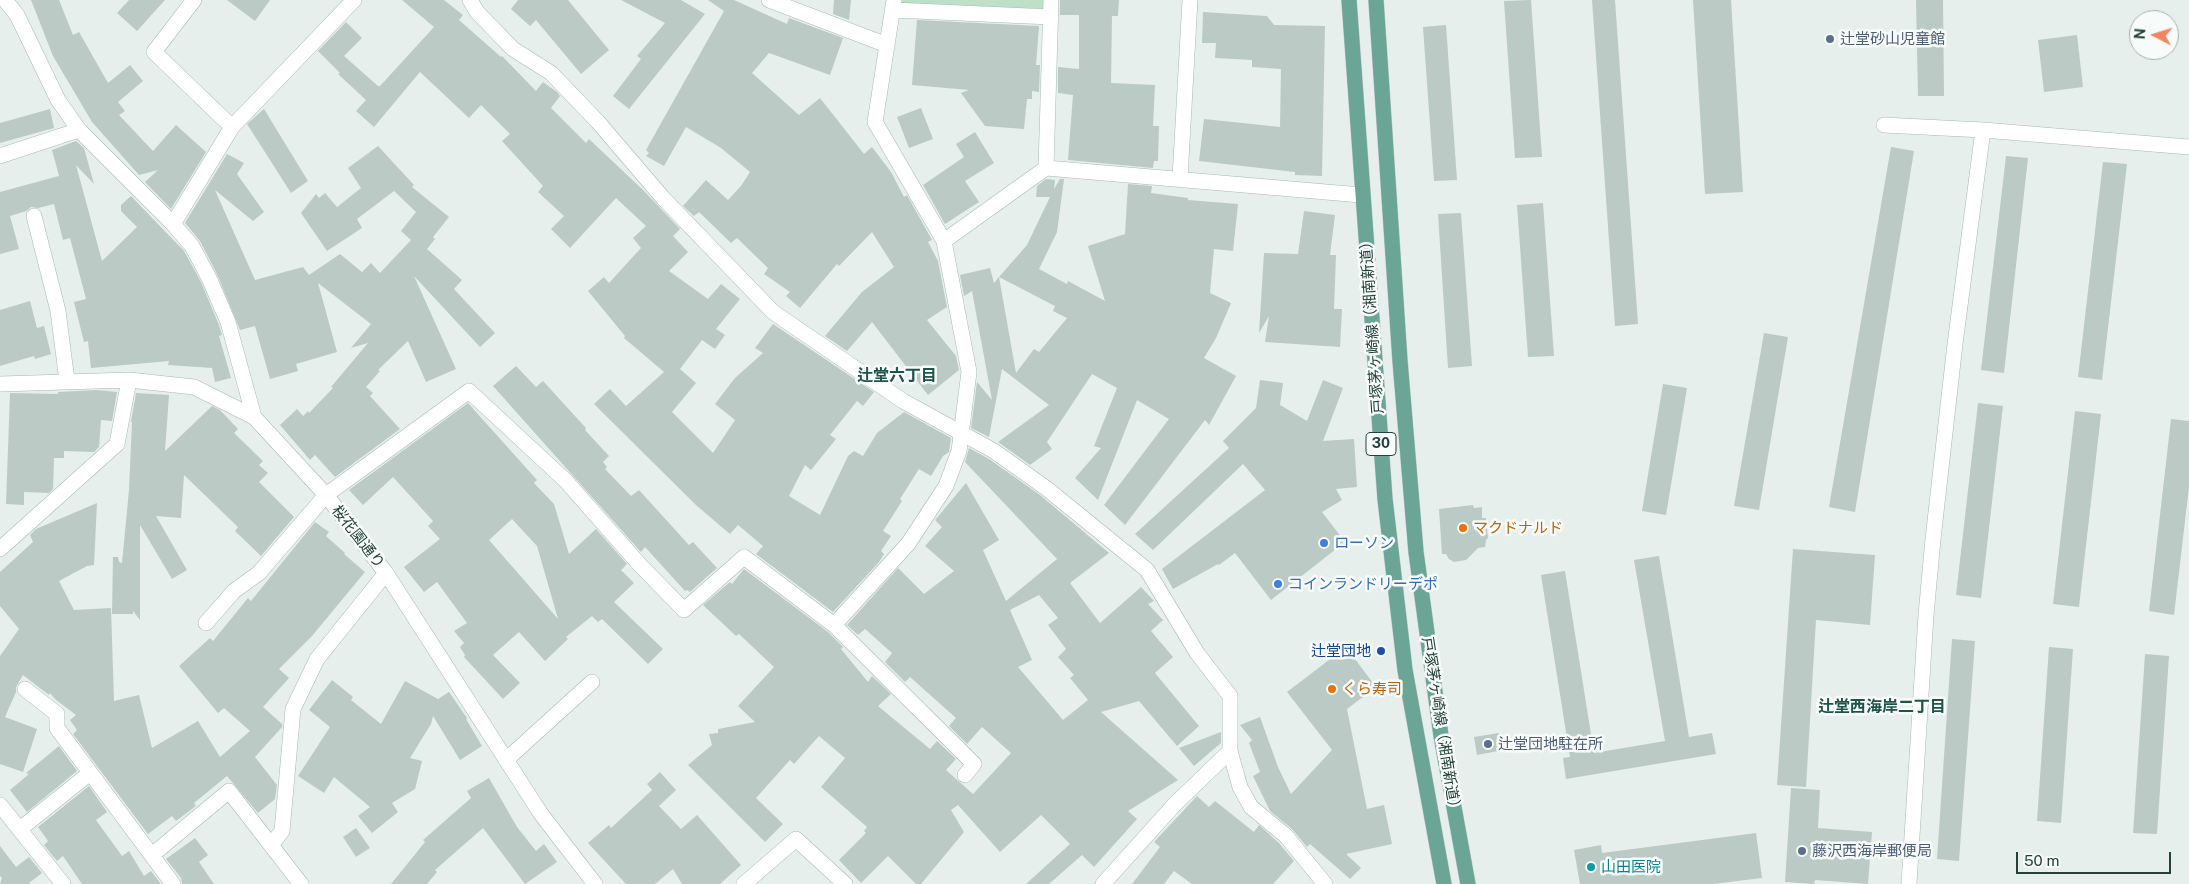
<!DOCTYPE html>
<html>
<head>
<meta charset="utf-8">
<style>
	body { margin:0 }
	#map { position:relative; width:2189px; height:884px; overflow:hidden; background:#e6efeb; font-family:"Public Sans",sans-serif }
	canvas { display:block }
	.north { position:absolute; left:2129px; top:10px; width:50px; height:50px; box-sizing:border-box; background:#f7fbf9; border:1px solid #a3b1ad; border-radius:50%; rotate:275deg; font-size:14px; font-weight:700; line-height:20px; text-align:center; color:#24423a }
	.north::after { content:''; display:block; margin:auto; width:18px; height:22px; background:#f4845f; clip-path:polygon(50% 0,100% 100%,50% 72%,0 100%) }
	.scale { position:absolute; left:2016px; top:852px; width:155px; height:22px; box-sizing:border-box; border:2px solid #24423a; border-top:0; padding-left:6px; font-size:15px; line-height:18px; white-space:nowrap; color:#24423a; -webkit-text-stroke:4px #f7fbf9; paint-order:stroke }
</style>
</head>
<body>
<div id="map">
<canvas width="2189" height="884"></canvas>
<div class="north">N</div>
<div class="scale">50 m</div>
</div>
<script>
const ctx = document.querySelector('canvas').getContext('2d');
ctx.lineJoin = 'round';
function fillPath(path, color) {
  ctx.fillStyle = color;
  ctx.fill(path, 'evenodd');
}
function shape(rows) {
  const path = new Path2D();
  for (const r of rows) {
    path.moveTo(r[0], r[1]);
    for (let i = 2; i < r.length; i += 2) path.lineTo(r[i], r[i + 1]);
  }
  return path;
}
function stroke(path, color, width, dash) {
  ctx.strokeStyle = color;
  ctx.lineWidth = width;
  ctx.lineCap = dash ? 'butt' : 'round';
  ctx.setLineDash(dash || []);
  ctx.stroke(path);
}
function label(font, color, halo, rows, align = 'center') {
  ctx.font = font + ' "Public Sans","Noto Sans JP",sans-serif';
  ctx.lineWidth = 5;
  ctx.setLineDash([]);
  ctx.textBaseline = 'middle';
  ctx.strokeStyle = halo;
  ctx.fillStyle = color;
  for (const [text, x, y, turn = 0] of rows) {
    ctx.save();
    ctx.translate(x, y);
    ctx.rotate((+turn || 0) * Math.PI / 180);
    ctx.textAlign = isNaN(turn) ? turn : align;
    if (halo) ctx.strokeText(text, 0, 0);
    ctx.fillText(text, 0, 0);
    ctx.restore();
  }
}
fillPath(shape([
	[901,0,1044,0,1043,9,901,3]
]), '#bfe0c8');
fillPath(shape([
	[31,0,59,0,73,35,79,32,108,83,130,65,143,81,118,102,125,111,119,115,153,151,176,125,206,152,171,209,145,182,158,170,139,175,92,122,53,56],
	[129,0,165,0,137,31,117,13],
	[227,0,270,0,255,21],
	[402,0,444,0,463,15,459,20,501,57,502,56,536,91,543,82,557,92,560,96,551,108,586,143,589,139,643,190,680,229,673,236,688,252,669,271,708,299,721,284,740,299,716,329,725,335,715,349,702,340,680,369,696,383,672,412,713,453,735,420,715,404,735,378,763,353,755,348,773,324,874,392,863,406,857,401,830,435,836,439,811,470,805,465,789,496,820,515,848,456,854,451,863,456,877,433,904,412,951,438,949,452,943,456,931,476,919,469,900,499,902,501,883,531,891,536,881,551,884,554,879,562,833,612,756,554,763,546,738,525,730,534,697,506,594,404,610,389,626,406,664,372,624,338,625,336,588,291,604,277,609,283,641,248,633,238,646,226,616,198,570,248,551,229,564,216,538,192,543,186,502,141,510,134,481,105,469,118,420,72,374,127,356,111,366,100,338,74,340,73,318,51,346,22,362,38,344,56,378,86,380,86,434,27],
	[518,0,568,0,609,50,581,74,536,20,530,26,511,9],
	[621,0,681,0,705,14,629,109,613,96,641,59,637,56,665,23],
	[708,0,734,0,787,24,789,18,843,38,830,75,769,53,752,73,799,115,820,98,864,154,872,147,891,172,904,197,907,195,932,240,928,242,938,261,947,307,927,320,956,356,959,370,928,395,872,322,847,351,825,336,862,292,894,267,872,232,839,266,837,264,800,308,786,296,790,292,764,274,768,268,737,238,731,243,699,212,694,216,683,206,706,180,728,200,741,186,750,172,721,148,686,127,664,166,646,156,649,153,646,150,724,11],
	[834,0,851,0,849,20,833,14],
	[1060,0,1119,0,1118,16,1112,16,1111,83,1155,85,1153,126,1159,126,1158,161,1154,161,1153,168,1068,160,1073,95,1058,93,1058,67,1079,69,1079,15,1060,15],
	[1531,0,1542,157,1515,158,1504,1],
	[1592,0,1615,0,1638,324,1615,326],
	[1693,0,1731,0,1743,192,1705,194],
	[1916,0,1943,0,1944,96,1918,96],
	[1203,12,1267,16,1274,25,1325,26,1322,176,1295,175,1295,172,1199,161,1204,119,1280,127,1281,69,1252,67,1252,60,1215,58,1216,43,1202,43],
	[917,20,1039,26,1036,65,1040,65,1039,92,1032,91,1032,99,1027,99,1024,129,985,126,961,93,969,90,912,85],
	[1446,25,1457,180,1434,181,1423,27],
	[2077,35,2083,87,2044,92,2038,40],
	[921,108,933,139,909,148,897,117],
	[50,109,54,128,0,143,0,123],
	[264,109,308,181,291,193,247,124],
	[975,132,994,163,965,181,979,202,945,224,923,185,964,157,956,144],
	[76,141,84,148,94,184,76,165,102,261,137,227,121,211,121,205,131,196,184,251,201,282,219,325,222,335,219,336,231,378,215,382,212,368,168,365,169,361,91,368,88,341,84,342,74,302,86,299,70,238,63,240,54,204,38,208,31,207,26,211,10,216,19,249,0,254,0,192,59,176,52,150],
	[378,146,414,185,412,187,449,217,433,237,435,239,427,249,462,280,454,289,495,333,480,347,414,276,456,369,426,382,408,341,378,370,380,371,366,387,373,393,370,396,400,429,335,477,315,455,310,460,280,425,297,409,303,416,308,411,309,413,333,388,331,387,368,343,351,348,371,324,318,283,337,352,296,364,298,371,270,379,255,326,240,330,217,274,200,241,185,223,227,154,244,163,237,174,264,212,253,221,215,190,255,280,303,267,309,275,340,254,362,272,371,263,380,273,411,240,401,231,416,212,394,191,357,219,362,228,327,251,301,213,316,194,319,198,325,193,337,207,361,188,348,168],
	[1891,147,1914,151,1855,512,1829,507],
	[2006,156,2028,158,2004,373,1981,370],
	[2103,162,2127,164,2102,380,2078,377],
	[1046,179,1055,180,1054,189,1060,179,1064,179,1057,232,1039,269,1067,284,1068,281,1105,301,1088,246,1125,234,1128,184,1152,186,1151,193,1188,198,1188,200,1238,204,1233,251,1214,249,1210,293,1231,303,1216,338,1204,358,1236,376,1209,425,1205,420,1125,525,1104,505,1169,419,1137,400,1098,500,1075,478,1101,448,1094,446,1117,388,1092,374,1047,442,1052,449,1030,465,998,442,1049,405,1002,369,989,437,971,428,977,382,992,400,972,291,964,296,960,275,990,268,994,283,999,277,1016,373,1034,349,1039,352,1067,318,1053,311,1055,306,999,277,1027,245,1050,197,1036,197,1037,186],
	[1543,203,1554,356,1528,357,1517,205],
	[1304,211,1335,215,1330,255,1336,255,1334,309,1342,309,1340,347,1265,342,1269,316,1259,333,1264,253,1298,254],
	[1461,213,1472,366,1448,368,1438,214],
	[30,301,37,328,44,326,51,354,35,359,34,356,0,366,0,310],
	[1764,333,1788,337,1759,510,1734,506],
	[516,366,536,387,543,381,586,428,585,430,609,456,603,462,607,467,605,469,631,496,639,490,689,545,693,542,717,568,690,592,687,590,685,591,645,547,641,552,493,386],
	[1260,380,1283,383,1280,405,1307,421,1323,380,1343,388,1323,441,1354,439,1357,487,1336,489,1342,500,1322,512,1345,542,1271,600,1235,553,1219,565,1218,564,1173,589,1162,569,1265,490,1243,464,1153,550,1135,534,1229,448,1223,441,1256,408],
	[1663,384,1687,388,1666,515,1642,511],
	[96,390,117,392,112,421,101,420,99,447,94,452,64,451,64,458,54,458,53,489,49,493,24,492,24,505,6,504,10,393,58,394,58,392],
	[136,393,169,395,165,451,212,406,220,410,238,429,234,433,263,461,259,465,268,473,259,482,294,517,261,556,235,531,238,527,184,475,181,518,156,516,187,570,172,579,140,525,140,620,133,611,133,614,112,614,113,557,118,557,119,562,122,563,129,490,132,422,131,422],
	[468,403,537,480,534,483,554,504,569,554,596,529,627,564,621,570,634,583,614,602,663,649,648,664,602,619,598,622,592,616,566,637,568,639,545,661,519,632,493,655,520,683,503,699,464,657,465,655,460,647,464,643,454,631,467,623,437,582,424,592,404,567,440,539,428,526,433,521,393,477,363,505,349,490],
	[512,519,537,546,558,619,489,540],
	[1978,403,2003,406,1981,598,1956,595],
	[2075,411,2101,414,2079,607,2053,604],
	[2171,419,2189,421,2189,487,2174,615,2149,611],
	[969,448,989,459,1040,495,1109,553,1070,583,1100,623,1141,587,1154,601,1148,604,1163,620,1151,631,1173,657,1155,673,1199,726,1177,746,1139,701,1101,712,1178,780,1128,811,1137,819,1094,867,1082,855,1049,884,1026,884,1070,844,1041,815,1000,852,958,805,951,810,964,832,921,884,916,884,888,856,861,883,839,860,866,833,864,831,867,827,821,787,845,758,819,736,794,764,790,760,756,798,783,824,765,842,688,765,712,745,709,734,718,733,718,729,755,722,738,706,774,667,739,634,736,636,703,605,730,582,732,584,744,569,828,632,843,647,841,649,868,682,872,676,891,694,878,706,930,749,937,741,956,759,946,770,973,794,1011,753,982,727,967,744,949,726,956,718,910,677,905,682,885,662,892,653,865,629,858,635,847,625,898,568,924,594,954,571,925,546,942,527,935,520,966,483,999,540,983,550,1006,601,1057,559,965,462],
	[1039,595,1058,618,1048,625,1066,649,1058,657,1074,675,1070,678,1088,700,1063,720,1018,667,1032,660,1010,610],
	[97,503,94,565,87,566,59,581,74,610,111,608,114,701,139,695,152,748,198,721,220,757,250,731,224,708,218,713,179,666,210,638,213,641,248,598,251,601,315,522,329,532,326,536,345,553,344,554,365,572,312,636,279,669,289,678,263,707,282,724,282,727,255,757,277,785,275,799,258,813,227,776,194,803,196,806,176,821,172,816,148,834,73,734,77,730,70,720,76,715,55,699,50,693,49,695,23,675,16,687,16,692,5,717,37,729,23,772,0,764,0,656,19,629,0,606,0,572,33,542,30,535,36,529],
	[1473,505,1474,508,1482,507,1482,518,1486,518,1488,538,1486,540,1485,547,1478,548,1466,560,1454,562,1449,559,1446,554,1442,554,1439,509],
	[1793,549,1875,555,1870,625,1816,620,1806,787,1777,785],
	[1659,556,1689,737,1712,733,1716,754,1566,779,1563,758,1570,757,1541,575,1565,571,1594,753,1665,741,1634,560],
	[1952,639,1975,641,1959,861,1937,859],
	[1346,647,1376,687,1347,709,1367,809,1384,805,1392,844,1346,854,1361,868,1350,879,1310,844,1307,847,1292,829,1270,811,1253,776,1260,772,1249,743,1252,740,1240,725,1260,717,1278,767,1291,794,1332,750,1287,692],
	[2049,647,2073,649,2061,823,2037,821],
	[2145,654,2169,656,2157,834,2133,833],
	[332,680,353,697,351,700,381,724,405,681,438,699,449,692,467,718,466,719,482,746,460,760,433,716,431,724,410,758,422,761,415,789,392,803,398,812,372,833,358,816,370,807,334,777,324,793,298,776,330,727,309,710],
	[1221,732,1221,743,1194,766,1179,748],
	[1499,733,1503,750,1477,755,1474,737],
	[59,746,77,771,27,812,10,790,29,774,26,773],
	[660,772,676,790,659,806,681,829,697,815,741,865,720,884,682,884,673,869,655,884,626,884,588,843,609,825,611,828,652,790,647,784],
	[489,778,517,827,536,851,544,844,557,862,525,884,483,828,435,870,437,872,427,884,391,884,425,842,423,840,471,798,467,791],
	[89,786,107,812,96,820,122,856,129,851,144,876,151,871,161,884,82,884,63,856,57,861,44,845,48,841,38,827],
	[1791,788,1820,790,1818,828,1872,832,1868,884,1815,880,1814,884,1785,882],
	[1197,796,1209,807,1215,801,1254,832,1259,825,1279,843,1294,861,1273,884,1192,884,1174,871,1164,884,1132,884,1160,847,1154,842],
	[356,828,370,848,356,857,343,837],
	[1756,833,1762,878,1713,884,1580,884,1574,850,1601,845,1602,853],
	[195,838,208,855,199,862,214,884,182,884,181,878,166,859],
	[0,846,16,867,29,857,42,873,29,883,31,884,0,884,2,878,0,876]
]), '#bbcac4');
const minor = shape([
	[5,0,17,15,58,100,79,130,173,224,192,246,209,278,228,322,254,417],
	[194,0,154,52,232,127],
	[470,0,477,12,513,49,551,73,598,122,663,198,773,312,903,401,994,451,1046,488,1147,570,1197,653,1230,696,1230,751,1240,787,1251,807,1286,836,1325,884],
	[769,0,887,45],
	[893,10,1051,17],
	[1884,125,1983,130,2189,147],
	[0,156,79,130],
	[1046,168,1051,0],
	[1180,178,1190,0],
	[34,216,58,311,67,381],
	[173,224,232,127,354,0],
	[944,241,1046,168,1361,195],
	[0,384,129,380,194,387,254,417,326,495,386,573,541,814,595,884],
	[0,549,117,444,129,380],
	[206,623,234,591,259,573,326,495,469,391,565,480,640,565,684,610,744,557,834,625,974,764,965,775],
	[834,625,908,544,946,486,959,451,969,372,944,241,875,122,894,0],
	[25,689,57,714,57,728,173,884],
	[506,760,592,682],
	[0,805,63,884],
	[20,829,90,773],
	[271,845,282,831,293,709,317,659,386,573],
	[152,855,229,791,301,884],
	[744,884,796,839,845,884],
	[1103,884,1174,805,1230,751],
	[1909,884,1926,615,1933,539,1955,344,1983,130]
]);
const major = shape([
	[1349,0,1385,499,1405,670,1444,884],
	[1376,0,1400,361,1416,552,1441,736,1468,884]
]);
stroke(minor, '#a8b8b2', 16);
stroke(major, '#c2cac8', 16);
stroke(minor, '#fff', 15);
stroke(major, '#6aa596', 15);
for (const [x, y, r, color] of [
	[1830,39,5,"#5c6f8a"],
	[1463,528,5,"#e8710a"],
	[1324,543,5,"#3f7fe0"],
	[1278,584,5,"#3f7fe0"],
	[1381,651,5,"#1a4fb4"],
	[1332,689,5,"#e8710a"],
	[1488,744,5,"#5c6f8a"],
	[1802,851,5,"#5c6f8a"],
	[1591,867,5,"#0f9aa8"]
]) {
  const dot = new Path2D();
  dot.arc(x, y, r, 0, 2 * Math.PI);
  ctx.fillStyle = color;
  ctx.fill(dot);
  stroke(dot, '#f7fbf9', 2);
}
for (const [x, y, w] of [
	[1381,444,30]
]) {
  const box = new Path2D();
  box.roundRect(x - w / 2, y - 11.5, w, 23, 4);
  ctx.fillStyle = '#f7fbf9';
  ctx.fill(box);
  stroke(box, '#24423a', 1);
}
label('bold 14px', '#24423a', null, [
	["30",1381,444]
]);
label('15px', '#4e5e75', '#f7fbf9', [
	["辻堂砂山児童館",1840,39],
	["辻堂団地駐在所",1498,744],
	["藤沢西海岸郵便局",1812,851]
], 'left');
label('15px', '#24423a', '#f7fbf9', [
	["戸塚茅ヶ崎線（湘南新道）",1372,324,-94],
	["桜花園通り",358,537,52],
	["戸塚茅ヶ崎線（湘南新道）",1441,726,81]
]);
label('15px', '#c56008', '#f7fbf9', [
	["マクドナルド",1473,528],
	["くら寿司",1342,689]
], 'left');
label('15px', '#366cbe', '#f7fbf9', [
	["ローソン",1334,543],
	["コインランドリーデポ",1288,584]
], 'left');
label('15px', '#164399', '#f7fbf9', [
	["辻堂団地",1371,651]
], 'right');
label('15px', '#0d838f', '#f7fbf9', [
	["山田医院",1601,867]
], 'left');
label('bold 16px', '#1f5548', '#f7fbf9', [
	["辻堂六丁目",897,376],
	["辻堂西海岸二丁目",1882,707]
]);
</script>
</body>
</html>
